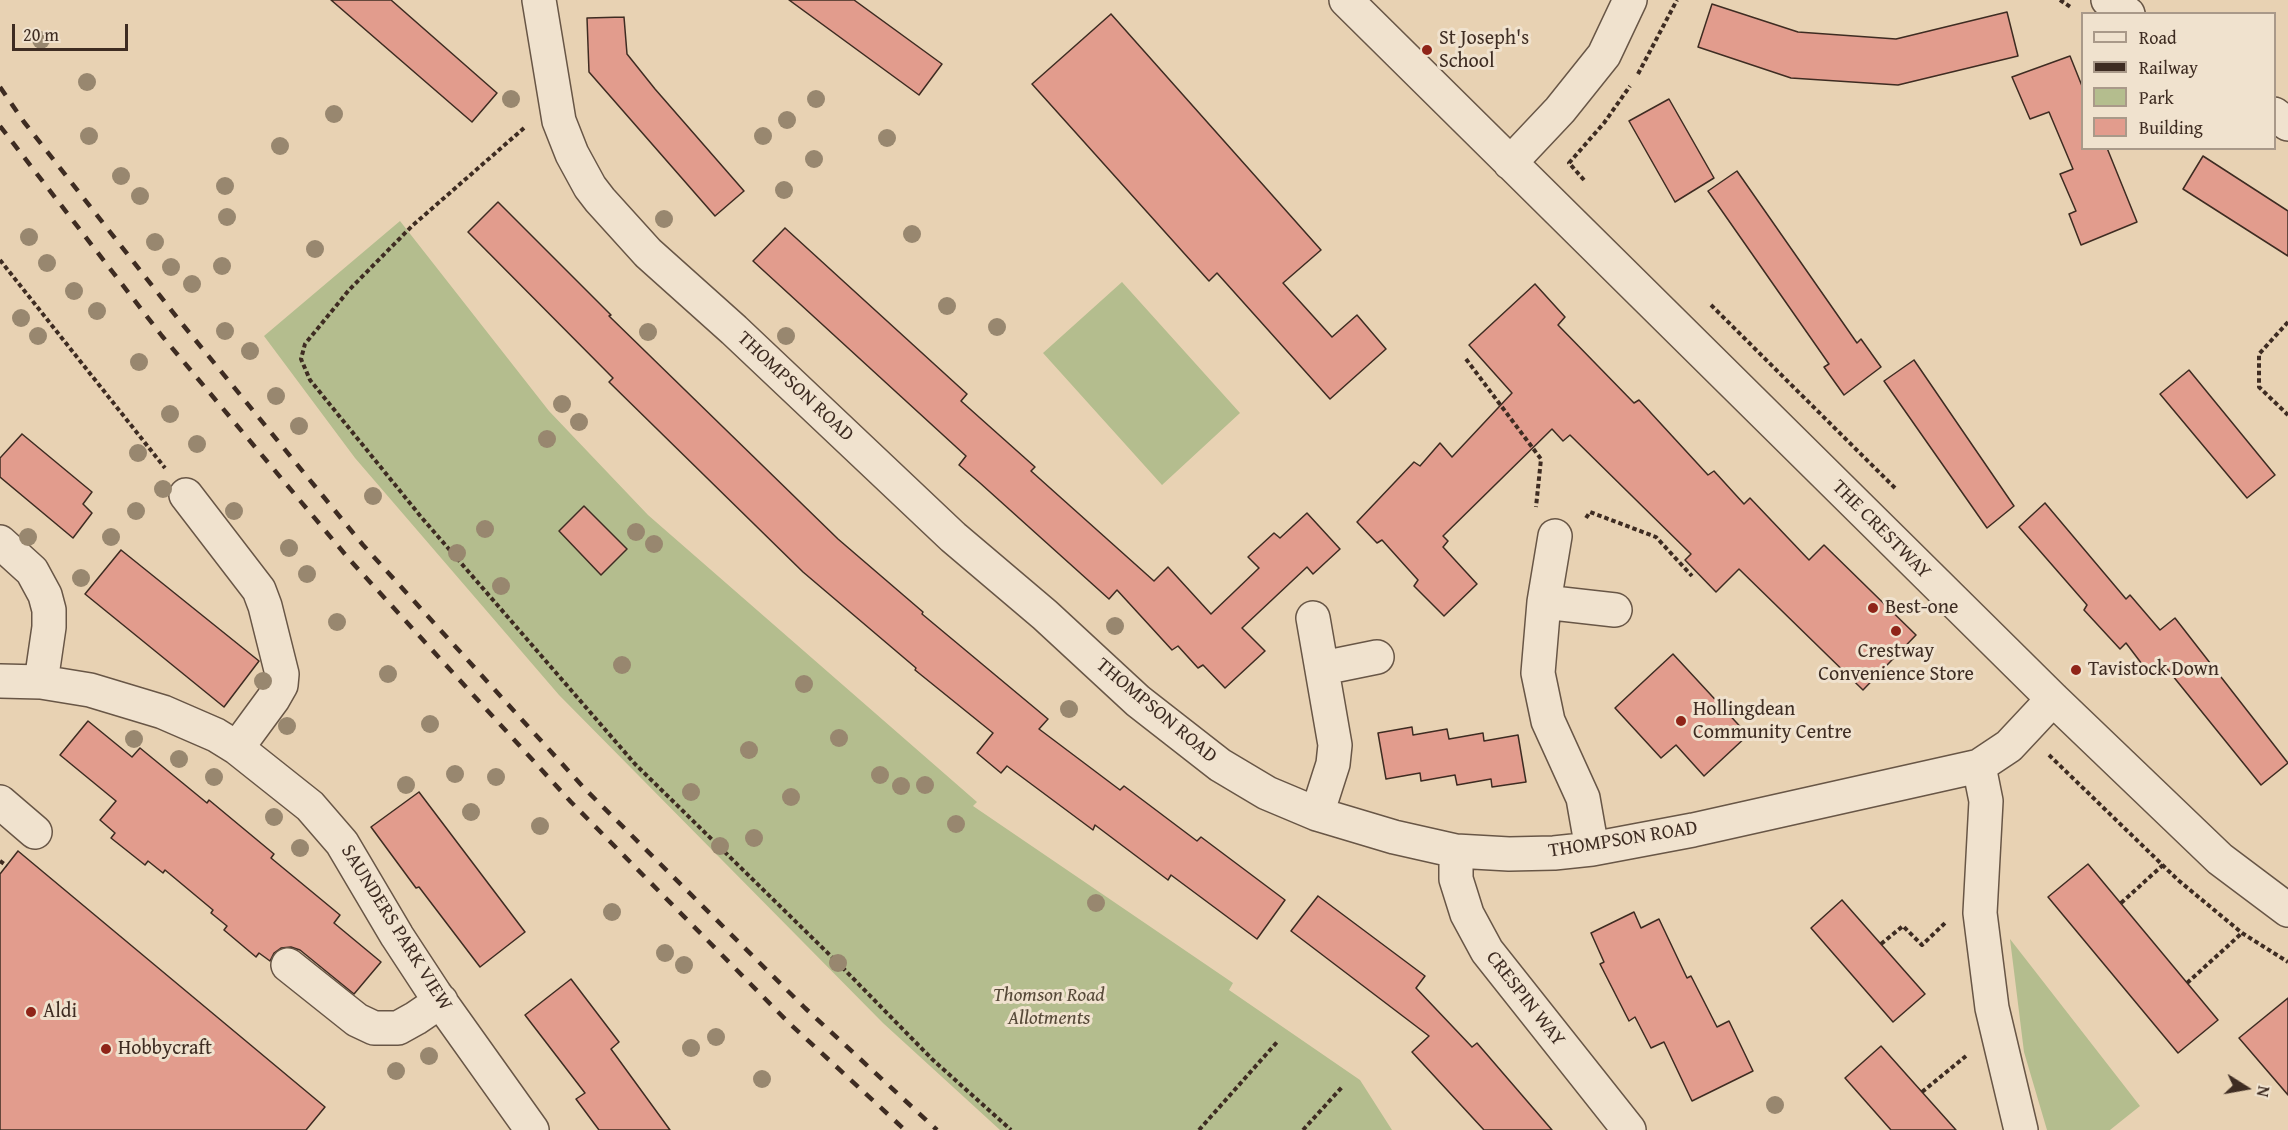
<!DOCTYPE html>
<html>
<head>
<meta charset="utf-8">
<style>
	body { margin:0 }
	#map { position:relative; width:2288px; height:1130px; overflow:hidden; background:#e8d2b3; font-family:"Gentium Book Plus",serif }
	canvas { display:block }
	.legend { position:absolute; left:2081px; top:12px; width:195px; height:138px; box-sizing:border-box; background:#f0e2ce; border:2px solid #a99989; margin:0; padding:8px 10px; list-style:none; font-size:18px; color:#3e2c22 }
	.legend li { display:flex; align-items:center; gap:12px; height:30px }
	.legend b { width:30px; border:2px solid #a99989 }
	.north { position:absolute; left:2216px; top:1058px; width:60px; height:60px; -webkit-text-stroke:4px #f0e2ce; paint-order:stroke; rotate:101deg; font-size:16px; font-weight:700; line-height:24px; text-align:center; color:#3e2c22 }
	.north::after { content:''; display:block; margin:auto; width:21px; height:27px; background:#3e2c22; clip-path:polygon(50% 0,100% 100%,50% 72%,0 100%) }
	.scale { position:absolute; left:12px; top:24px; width:116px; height:27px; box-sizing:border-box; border:3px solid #3e2c22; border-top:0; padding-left:8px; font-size:18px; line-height:21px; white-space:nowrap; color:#3e2c22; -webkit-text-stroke:4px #f0e2ce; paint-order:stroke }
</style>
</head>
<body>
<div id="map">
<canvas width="2288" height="1130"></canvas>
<ul class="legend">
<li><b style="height:8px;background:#f0e2ce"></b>Road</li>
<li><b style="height:8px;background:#3e2c22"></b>Railway</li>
<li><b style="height:16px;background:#b4bd8e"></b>Park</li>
<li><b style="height:16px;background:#e29c8d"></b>Building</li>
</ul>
<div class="north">N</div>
<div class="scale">20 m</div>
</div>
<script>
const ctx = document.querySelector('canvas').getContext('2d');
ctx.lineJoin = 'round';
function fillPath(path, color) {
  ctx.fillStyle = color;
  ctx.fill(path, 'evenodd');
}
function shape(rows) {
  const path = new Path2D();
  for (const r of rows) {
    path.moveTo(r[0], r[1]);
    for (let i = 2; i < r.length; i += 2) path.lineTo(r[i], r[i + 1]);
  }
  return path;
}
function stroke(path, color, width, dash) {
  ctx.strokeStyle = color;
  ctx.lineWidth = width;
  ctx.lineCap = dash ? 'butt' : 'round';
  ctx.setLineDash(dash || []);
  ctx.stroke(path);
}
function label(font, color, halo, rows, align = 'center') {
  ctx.font = font + ' "Gentium Book Plus",serif';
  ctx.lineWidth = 6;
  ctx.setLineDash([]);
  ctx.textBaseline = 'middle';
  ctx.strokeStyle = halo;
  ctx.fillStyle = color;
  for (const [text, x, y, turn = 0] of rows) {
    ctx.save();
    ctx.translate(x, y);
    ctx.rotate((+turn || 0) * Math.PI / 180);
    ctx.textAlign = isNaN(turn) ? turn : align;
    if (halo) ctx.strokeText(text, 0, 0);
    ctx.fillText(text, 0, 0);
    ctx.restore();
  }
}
fillPath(shape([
	[400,221,549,411,648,515,977,802,973,806,1233,983,1229,990,1360,1080,1392,1130,1000,1130,883,1023,559,695,355,458,264,336],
	[1122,282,1240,413,1162,485,1043,353],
	[2010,939,2140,1106,2110,1130,2047,1130,2024,1052]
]), '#b4bd8e');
const building = shape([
	[331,0,391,0,497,93,472,122,331,0],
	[789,0,854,0,942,64,919,95,789,0],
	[1712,4,1798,32,1896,39,2007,12,2018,56,1898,85,1791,78,1698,47,1712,4],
	[1111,14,1321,250,1283,283,1332,337,1357,315,1386,349,1330,399,1217,273,1209,281,1032,84,1111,14],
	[624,17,627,54,655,89,744,191,715,216,589,72,587,18,624,17],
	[2070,56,2082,86,2082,148,2107,148,2137,222,2081,245,2069,214,2076,211,2060,174,2073,169,2049,112,2030,119,2012,77,2070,56],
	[1669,99,1714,178,1675,202,1629,121,1669,99],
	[2203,156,2288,211,2288,256,2183,189,2203,156],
	[1737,171,1857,343,1861,339,1881,367,1844,395,1824,367,1829,364,1708,191,1737,171],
	[498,202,611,315,609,316,838,539,923,612,922,614,1048,719,1039,729,1120,790,1124,786,1197,841,1201,837,1285,900,1257,939,1171,875,1168,880,1095,825,1093,830,1007,766,1001,773,977,753,993,733,915,670,916,668,803,572,609,382,613,378,468,232,498,202],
	[785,228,967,394,961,401,1035,467,1031,471,1154,581,1168,567,1211,614,1259,568,1248,557,1274,533,1280,538,1307,513,1340,549,1313,574,1307,567,1242,628,1265,651,1225,688,1203,665,1198,668,1178,646,1172,650,1117,590,1109,599,980,483,959,465,966,456,753,261,785,228],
	[1535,284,1565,317,1558,325,1634,403,1639,400,1708,475,1714,471,1744,504,1750,498,1809,560,1824,545,1916,635,1863,690,1739,569,1716,592,1685,560,1691,554,1570,435,1563,441,1552,429,1443,536,1448,541,1443,547,1477,584,1444,616,1414,586,1418,580,1382,540,1377,543,1357,522,1414,462,1420,466,1440,443,1452,457,1512,393,1469,345,1535,284],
	[1914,360,2014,506,1987,528,1884,381,1914,360],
	[2189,370,2275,475,2247,498,2160,394,2189,370],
	[22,434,92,492,83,504,92,513,73,538,0,477,0,458,22,434],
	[2045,503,2126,599,2130,595,2160,630,2175,618,2288,763,2261,785,2164,665,2151,676,2126,643,2120,649,2084,610,2087,605,2019,527,2045,503],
	[584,506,627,549,601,575,559,531,584,506],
	[121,550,259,661,224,707,85,594,121,550],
	[1673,654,1748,735,1704,776,1676,745,1661,758,1615,708,1673,654],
	[88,721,132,757,140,748,207,803,209,800,274,854,271,858,340,915,334,923,381,962,354,994,300,950,291,947,281,948,274,953,270,961,259,953,256,957,224,930,227,926,211,913,213,910,165,870,163,873,148,861,145,865,111,838,115,833,100,820,116,801,60,755,88,721],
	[1412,727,1413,735,1447,729,1449,739,1483,733,1484,741,1518,735,1526,782,1492,787,1491,779,1457,785,1455,775,1421,781,1420,773,1386,779,1378,733,1412,727],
	[419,792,525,932,480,967,419,887,416,888,371,827,419,792],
	[18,851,325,1107,306,1130,0,1130,0,874,18,851],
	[2088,864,2218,1020,2178,1053,2048,897,2088,864],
	[1318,896,1425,976,1416,988,1472,1047,1477,1043,1552,1130,1484,1130,1412,1052,1429,1036,1291,931,1318,896],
	[1842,900,1925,994,1893,1022,1811,928,1842,900],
	[1634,912,1641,928,1659,919,1687,978,1691,976,1717,1027,1729,1021,1753,1071,1692,1101,1664,1042,1651,1048,1635,1017,1629,1021,1600,964,1604,962,1591,933,1634,912],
	[571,979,619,1042,611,1049,670,1130,599,1130,576,1099,585,1093,525,1015,571,979],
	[2288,998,2288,1095,2239,1038,2288,998],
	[1881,1046,1922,1092,1956,1130,1891,1130,1845,1078,1881,1046]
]);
fillPath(building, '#e29c8d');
stroke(building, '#3e2c22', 1.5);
const minor = shape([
	[539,0,559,121,572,154,590,187,600,200,648,253,734,330,953,537,1045,615,1138,701,1220,765,1267,793,1317,814,1394,837,1456,851,1509,854,1554,853,1592,849,1693,830,1979,766,2009,746,2053,699],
	[1346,0,2053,699,2220,859,2288,910],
	[2108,0,2128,14],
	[2274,114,2288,124],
	[1510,163,1560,110,1604,55,1630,0],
	[186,495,259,590,265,606,282,674,281,685,273,699,237,748],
	[1555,536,1544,602,1538,673,1548,721,1583,798,1592,849],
	[0,542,32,571,45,595,49,610,49,627,41,682],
	[1544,602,1615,610],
	[1313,618,1335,745,1333,764,1317,814],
	[1323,668,1377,657],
	[0,681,41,682,90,690,163,712,216,735,237,748,310,806,342,843,397,936,435,994,532,1130],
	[1979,766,1986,801,1980,913,1992,1008,2021,1130],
	[0,802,35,832],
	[1456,851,1456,879,1467,914,1487,951,1629,1130],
	[288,965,357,1020,374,1028,398,1028,416,1018,441,1001]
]);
stroke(minor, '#685646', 36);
stroke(shape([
	[2060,0,2072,8],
	[1638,74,1677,0],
	[524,128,412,226,349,290,305,344,301,359,310,380,422,518,635,764,838,963,932,1059,1011,1130],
	[1584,180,1569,163,1604,123,1630,86],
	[0,260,165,468],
	[1711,305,1897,490],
	[2288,322,2259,354,2259,387,2288,415],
	[1466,359,1541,459,1536,507],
	[1586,518,1590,512,1656,537,1692,576],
	[2049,755,2178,880,2242,933,2288,962],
	[0,861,7,866],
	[2121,903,2163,865],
	[1881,944,1903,926,1922,945,1945,923],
	[2187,983,2242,933],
	[1922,1092,1966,1056],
	[1199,1130,1278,1041],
	[1303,1130,1343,1086]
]), '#3e2c22', 4, [4.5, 3]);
stroke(minor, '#f0e2ce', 33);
stroke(shape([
	[0,87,24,122,179,320,363,545,585,789,805,1008,937,1130],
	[0,126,162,336,349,559,571,802,789,1023,905,1130]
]), '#3e2c22', 4.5, [10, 10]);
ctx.fillStyle = '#98876f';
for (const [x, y] of [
	[41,40],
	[87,82],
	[511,99],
	[816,99],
	[334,114],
	[787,120],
	[89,136],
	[763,136],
	[887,138],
	[280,146],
	[814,159],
	[121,176],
	[225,186],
	[784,190],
	[140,196],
	[227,217],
	[664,219],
	[912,234],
	[29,237],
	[155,242],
	[315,249],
	[47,263],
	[222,266],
	[171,267],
	[192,284],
	[74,291],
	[947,306],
	[97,311],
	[21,318],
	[997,327],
	[225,331],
	[648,332],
	[38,336],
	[786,336],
	[250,351],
	[139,362],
	[276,396],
	[562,404],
	[170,414],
	[579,422],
	[299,426],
	[547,439],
	[197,444],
	[138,453],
	[163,489],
	[373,496],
	[136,511],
	[234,511],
	[485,529],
	[636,532],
	[28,537],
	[111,537],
	[654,544],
	[289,548],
	[457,553],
	[307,574],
	[81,578],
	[501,586],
	[337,622],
	[1115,626],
	[622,665],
	[388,674],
	[263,681],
	[804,684],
	[1069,709],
	[430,724],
	[287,726],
	[839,738],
	[134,739],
	[749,750],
	[179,759],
	[455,774],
	[880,775],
	[214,777],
	[496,777],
	[406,785],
	[925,785],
	[901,786],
	[691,792],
	[791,797],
	[471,812],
	[274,817],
	[956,824],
	[540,826],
	[754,838],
	[720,846],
	[300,848],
	[1096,903],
	[612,912],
	[665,953],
	[838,963],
	[684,965],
	[716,1037],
	[691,1048],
	[429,1056],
	[396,1071],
	[762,1079],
	[1775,1105]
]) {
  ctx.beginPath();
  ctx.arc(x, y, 9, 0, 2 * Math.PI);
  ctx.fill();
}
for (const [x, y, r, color] of [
	[1427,50,6,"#8f2418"],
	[1873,608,6,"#8f2418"],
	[1896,631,6,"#8f2418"],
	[2076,670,6,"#8f2418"],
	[1681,721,6,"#8f2418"],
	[31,1012,6,"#8f2418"],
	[106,1049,6,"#8f2418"]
]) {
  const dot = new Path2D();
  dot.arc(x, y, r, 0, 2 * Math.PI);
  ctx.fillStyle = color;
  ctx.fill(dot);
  stroke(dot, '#f0e2ce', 2);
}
label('20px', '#3e2c22', '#f0e2ce', [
	["St Joseph's",1439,39],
	["School",1439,62],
	["Best-one",1885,608],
	["Crestway",1896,652,"center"],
	["Convenience Store",1896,675,"center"],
	["Tavistock Down",2088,670],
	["Hollingdean",1693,710],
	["Community Centre",1693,733],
	["Aldi",43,1012],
	["Hobbycraft",118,1049]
], 'left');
label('20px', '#3e2c22', '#f0e2ce', [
	["THOMPSON ROAD",795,387,43],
	["THE CRESTWAY",1881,530,45],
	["THOMPSON ROAD",1156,711,40],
	["THOMPSON ROAD",1623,840,-9],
	["SAUNDERS PARK VIEW",396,928,58],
	["CRESPIN WAY",1525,999,52]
]);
label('italic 20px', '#564938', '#f0e2ce', [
	["Thomson Road",1049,996],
	["Allotments",1049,1019]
]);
</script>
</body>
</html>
